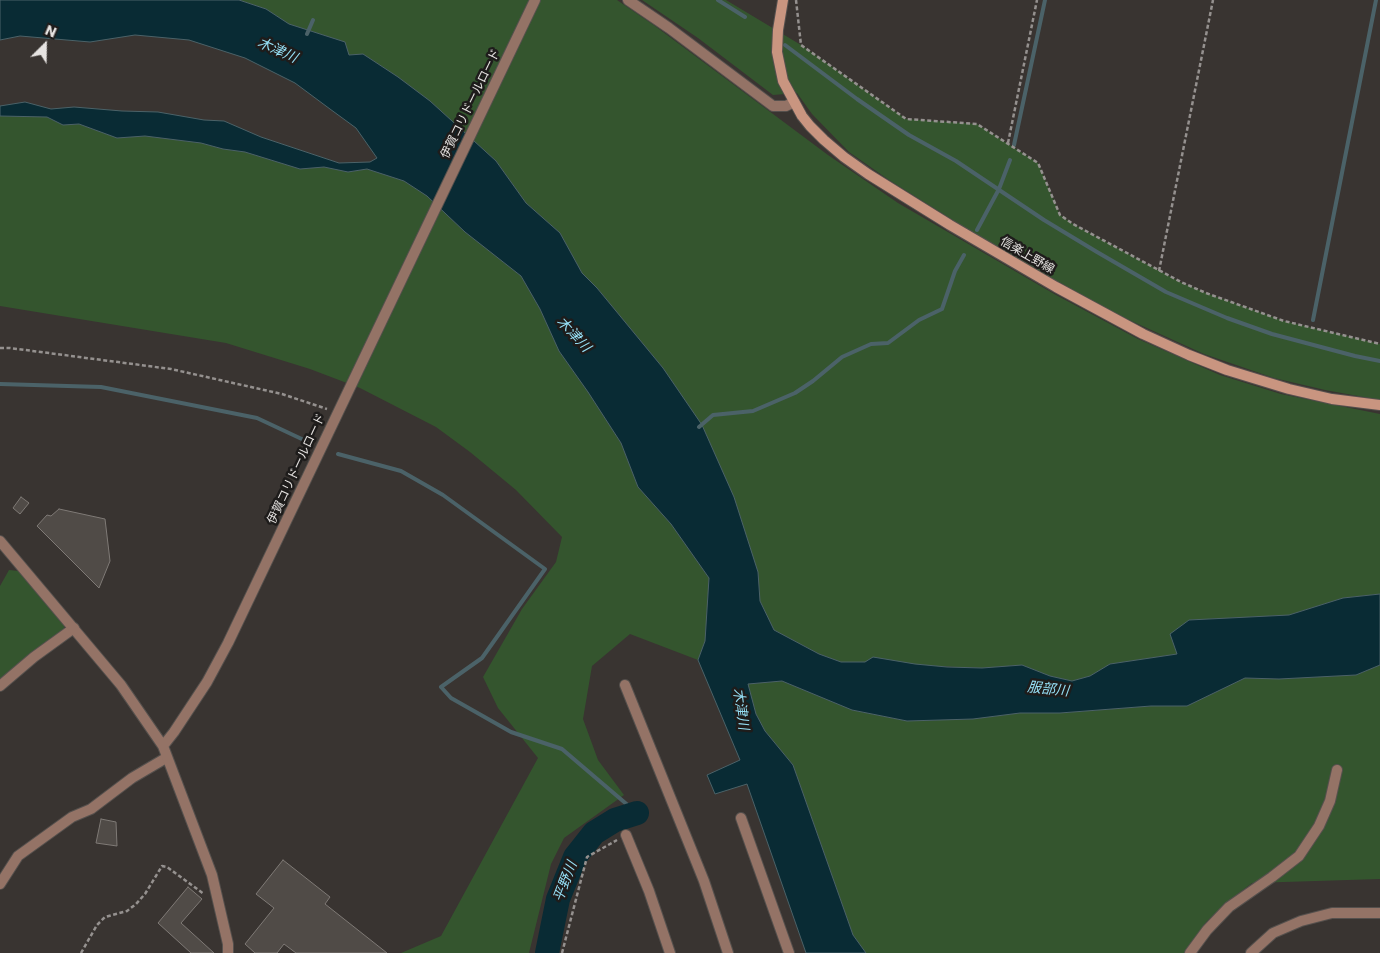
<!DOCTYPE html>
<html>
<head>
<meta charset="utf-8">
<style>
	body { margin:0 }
	#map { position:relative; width:1380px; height:953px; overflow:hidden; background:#393431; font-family:Poppins,sans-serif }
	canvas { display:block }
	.north { position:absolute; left:20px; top:20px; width:50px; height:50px; -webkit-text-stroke:4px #1e1c1b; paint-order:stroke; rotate:23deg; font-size:14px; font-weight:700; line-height:20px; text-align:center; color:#e6e3e1 }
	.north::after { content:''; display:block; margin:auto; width:18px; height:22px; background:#e6e3e1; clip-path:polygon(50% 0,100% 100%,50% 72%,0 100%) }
</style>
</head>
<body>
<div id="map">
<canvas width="1380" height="953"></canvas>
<div class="north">N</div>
</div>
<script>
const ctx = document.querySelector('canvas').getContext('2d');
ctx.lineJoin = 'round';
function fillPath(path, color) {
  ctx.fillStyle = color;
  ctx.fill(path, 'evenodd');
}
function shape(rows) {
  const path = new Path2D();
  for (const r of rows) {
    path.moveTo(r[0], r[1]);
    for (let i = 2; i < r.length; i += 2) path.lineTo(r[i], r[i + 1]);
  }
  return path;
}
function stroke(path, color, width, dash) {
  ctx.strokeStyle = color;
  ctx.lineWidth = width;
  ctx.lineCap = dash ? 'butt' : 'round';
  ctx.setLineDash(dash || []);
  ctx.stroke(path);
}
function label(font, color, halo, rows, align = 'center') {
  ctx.font = font + ' Poppins,"Noto Sans JP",sans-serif';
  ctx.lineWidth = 5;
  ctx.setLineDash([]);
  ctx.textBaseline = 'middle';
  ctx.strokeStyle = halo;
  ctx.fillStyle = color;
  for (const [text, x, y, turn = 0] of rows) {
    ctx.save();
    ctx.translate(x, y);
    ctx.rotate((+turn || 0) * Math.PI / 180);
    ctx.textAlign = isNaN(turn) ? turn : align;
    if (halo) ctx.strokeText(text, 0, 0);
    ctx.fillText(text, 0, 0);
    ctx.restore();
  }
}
fillPath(shape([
	[239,0,617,0,655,26,828,155,898,203,1056,295,1138,339,1220,375,1281,394,1380,414,1380,594,1343,598,1289,615,1189,620,1177,654,1110,664,1090,676,1072,681,1050,676,1022,665,982,668,841,662,819,654,774,630,760,601,758,572,663,368,597,288,582,273,560,233,526,203,496,161,430,101,398,77,363,54,349,56,345,42,288,24,266,9],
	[642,0,726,0,801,45,906,119,977,124,1038,163,1060,215,1073,224,1180,282,1206,293,1284,321,1380,344,1380,400,1325,390,1274,378,1204,354,1116,314,991,244,889,180,849,152,812,114,797,93,773,95,698,38],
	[5,115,47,117,63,125,79,124,117,138,145,136,201,143,223,149,245,152,300,169,324,167,348,172,367,169,404,181,427,196,465,232,521,276,540,309,559,351,588,392,621,443,638,487,671,524,709,578,705,641,698,660,630,634,592,666,583,719,598,760,624,795,564,838,551,864,529,953,401,953,441,936,538,758,498,708,483,677,522,609,556,562,562,537,516,490,470,452,436,427,360,388,310,369,226,343,0,306,0,116],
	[9,570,19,571,65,624,63,632,0,682,0,586],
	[1380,665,1380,879,1252,883,1231,899,1207,921,1184,953,866,953,853,935,793,765,765,731,756,714,748,684,782,681,852,710,907,721,973,719,1020,713,1060,713,1151,706,1187,706,1245,678,1279,679,1356,675]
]), '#34552e');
const water = shape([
	[0,0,239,0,266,9,289,24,345,42,349,55,363,54,398,77,430,101,496,161,526,203,560,233,582,273,597,288,663,368,702,425,734,497,758,572,760,601,774,630,819,654,841,662,865,662,873,657,915,664,947,667,982,668,1022,665,1050,676,1072,681,1090,676,1110,664,1177,654,1170,634,1189,620,1289,615,1343,598,1380,594,1380,665,1356,675,1279,679,1245,678,1187,706,1151,706,1060,713,1020,713,973,719,907,721,852,710,782,681,748,684,756,714,765,731,793,765,853,935,866,953,806,953,747,784,715,794,707,775,740,760,698,660,705,641,709,578,671,524,638,487,621,443,588,392,559,351,540,309,521,276,465,232,427,196,404,181,367,169,348,172,324,167,300,169,245,152,223,149,201,143,145,136,117,138,79,124,63,125,47,117,0,116,0,106,25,102,51,109,74,107,122,111,158,112,204,120,224,121,261,137,339,163,370,162,377,158,356,128,330,109,295,83,245,58,189,40,135,35,90,42,20,36,0,40,0,0]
]);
fillPath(water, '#092b34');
stroke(water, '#4b6268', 1);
stroke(shape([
	[718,0,745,17],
	[307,34,313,20],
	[785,45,857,99,909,135,956,161,1044,220,1097,252,1166,292,1227,318,1272,334,1355,356,1380,361],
	[1014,145,1045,0],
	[977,230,999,189,1010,160],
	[1313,320,1376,0],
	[0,384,101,387,257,418,306,441],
	[699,427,713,415,753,411,795,393,813,381,842,357,871,344,888,343,919,320,942,309,955,271,964,255],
	[338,454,401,471,443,495,545,569,482,658,441,687,451,698,511,732,562,749,637,813]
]), '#4b6268', 4);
stroke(shape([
	[547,953,558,899,575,857,594,833,615,820,637,813]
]), '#092b34', 24);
const building = shape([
	[21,497,29,503,20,514,13,508,21,497],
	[59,509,105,519,110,561,99,588,37,526,47,515,51,516,59,509],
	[101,819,116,822,117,846,96,843,101,819],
	[283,860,330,897,325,904,387,953,296,953,284,944,277,953,255,953,245,944,274,908,256,894,283,860],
	[188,887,202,899,181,923,214,953,191,953,158,923,188,887]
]);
fillPath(building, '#504b47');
stroke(building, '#7f7a76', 1);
const minor = shape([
	[628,0,669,28,773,106,786,106,794,102],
	[625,685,704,881,728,953],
	[0,686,34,657,74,628],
	[741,818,789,953],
	[626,835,649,891,670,953],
	[0,884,18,856,72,817,91,809,132,778,166,758],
	[1190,953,1207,930,1229,907,1272,877,1299,856,1319,826,1330,801,1337,770],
	[1251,953,1273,933,1301,921,1332,913,1380,913]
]);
const tertiary = shape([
	[0,541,121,685,163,746,212,875,228,944,228,953],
	[163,746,174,732,207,682,228,643,535,0]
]);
const secondary = shape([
	[783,0,778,30,777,52,783,81,802,116,810,126,824,140,844,157,868,174,950,225,1056,287,1143,334,1189,355,1227,370,1289,389,1332,399,1380,405]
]);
stroke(minor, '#55504d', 12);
stroke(tertiary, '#55504d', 12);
stroke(secondary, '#55504d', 12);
stroke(shape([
	[796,0,801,45,906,119,977,124,1038,163,1060,215,1073,224,1181,282,1206,293,1284,321,1380,344],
	[1008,143,1037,0],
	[1159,271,1213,0],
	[0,348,10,348,171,369,282,394,327,409],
	[81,953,97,925,105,917,127,911,136,904,145,894,162,866,167,867,204,894],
	[562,953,587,857,617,840]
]), '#95918f', 2.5, [4, 2.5]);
stroke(minor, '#947366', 10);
stroke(tertiary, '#947366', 10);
stroke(secondary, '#c99580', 10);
label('12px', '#e6e3e1', '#1e1c1b', [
	["伊賀コリドールロード",471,104,-64],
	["信楽上野線",1027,256,30],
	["伊賀コリドールロード",297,469,-65]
]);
label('italic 14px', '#95dff5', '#1e1c1b', [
	["木津川",277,51,24],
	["木津川",573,335,47],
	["服部川",1048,690,6],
	["木津川",740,709,82],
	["平野川",566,882,-69]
]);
</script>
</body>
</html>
